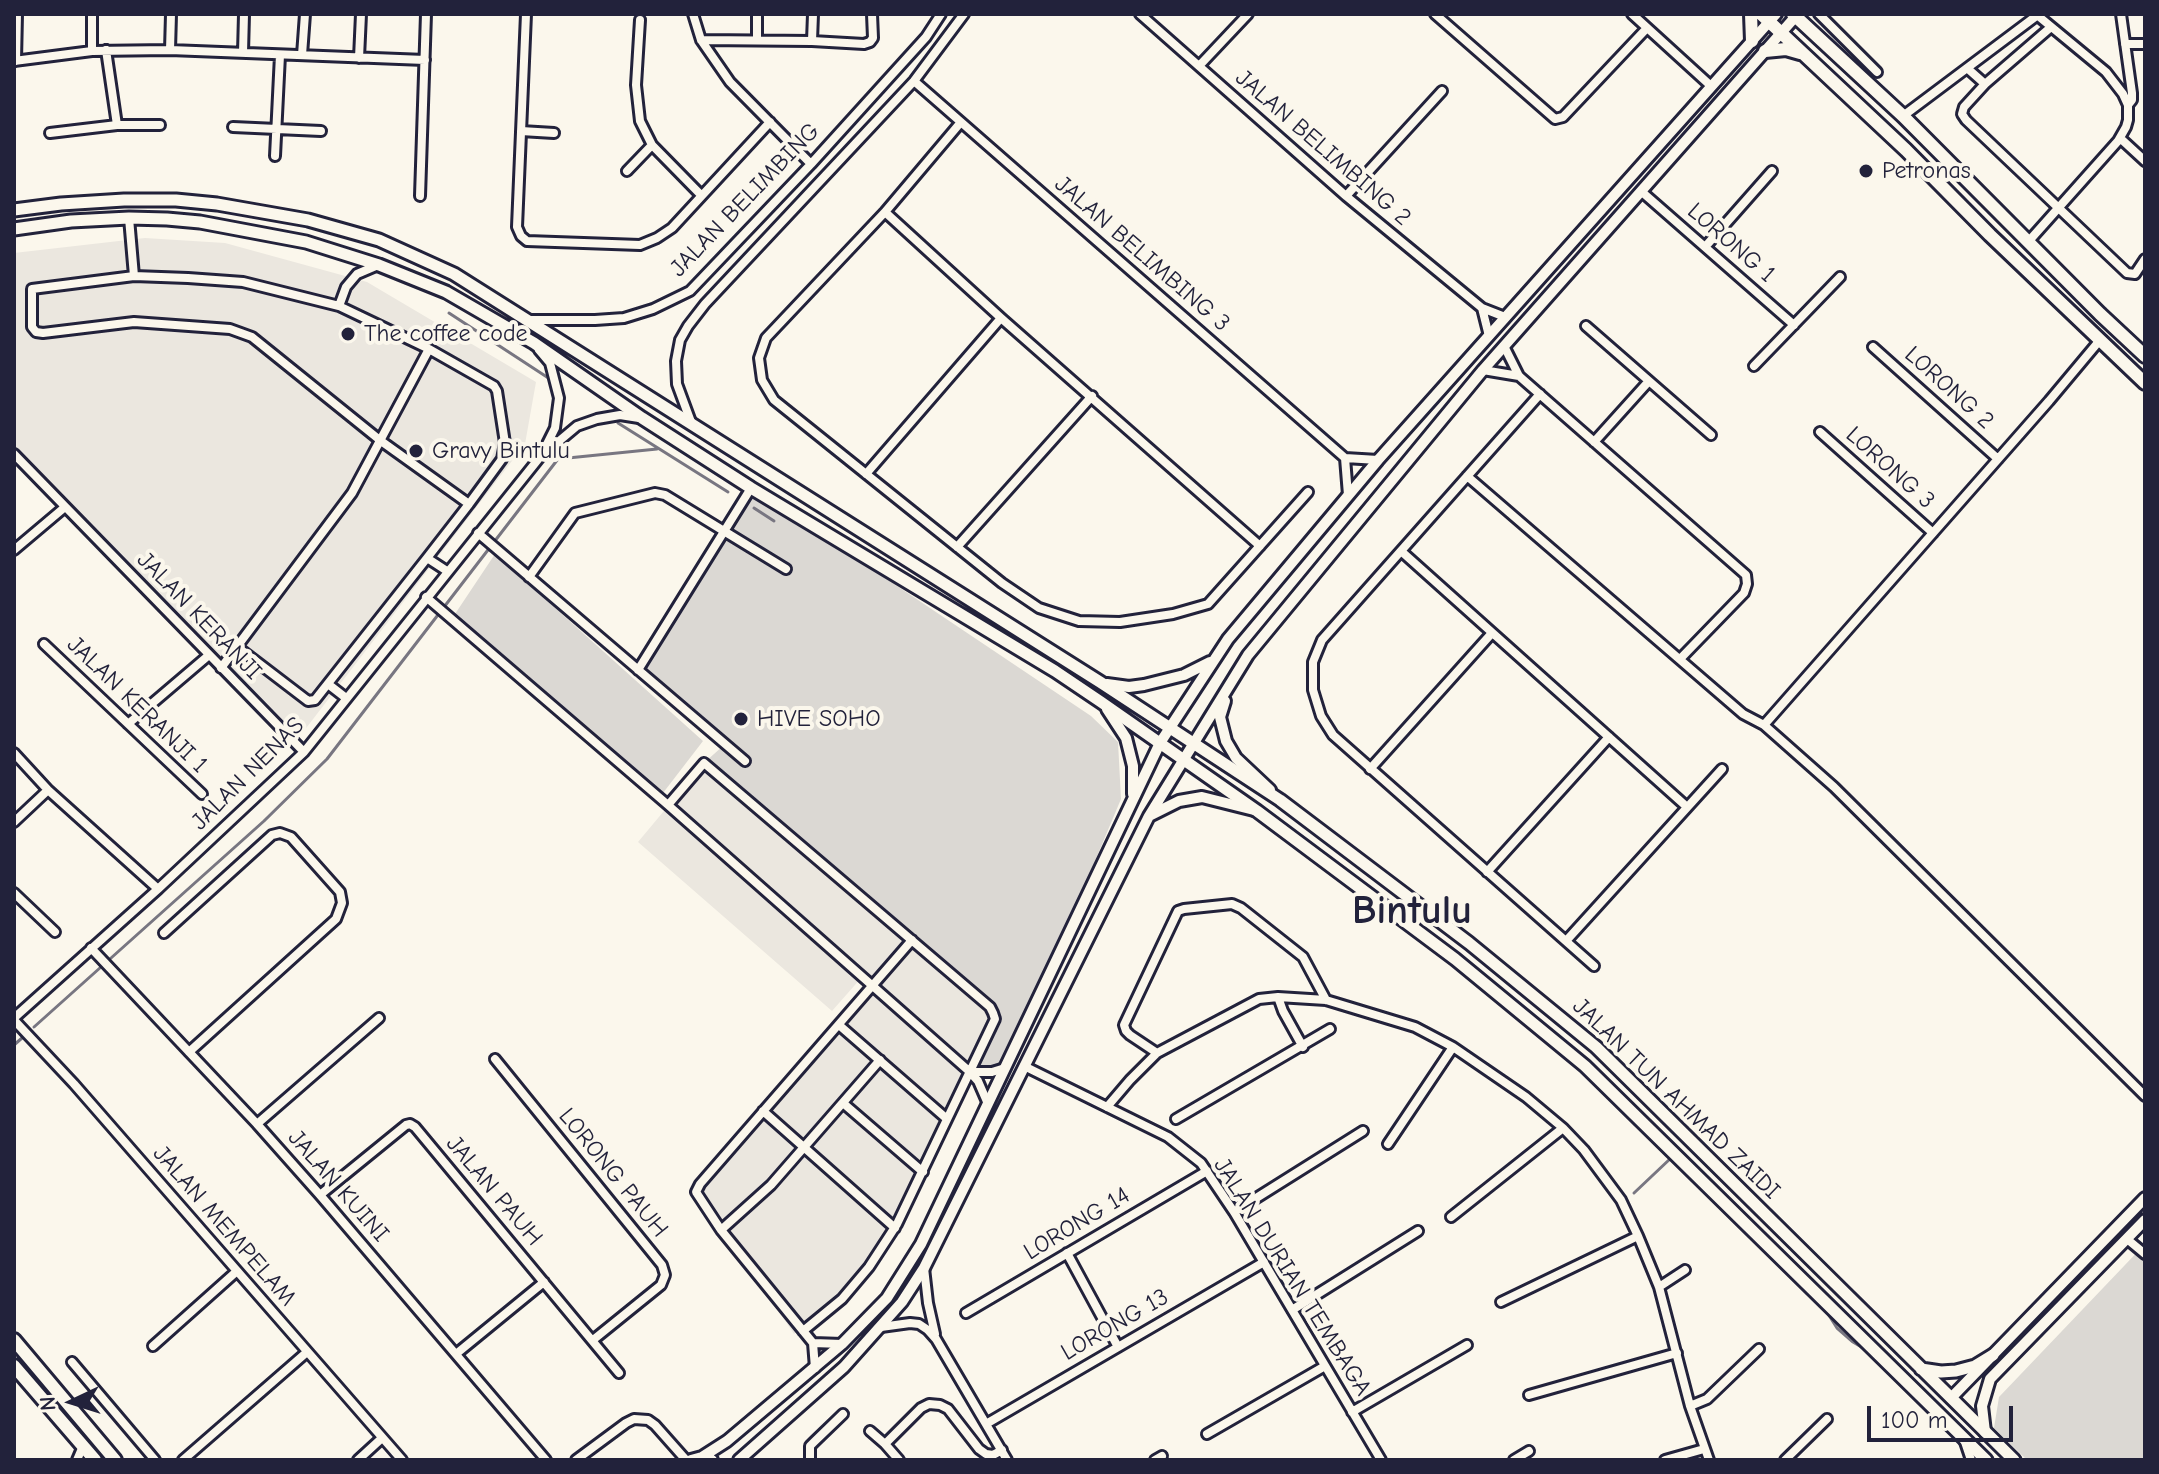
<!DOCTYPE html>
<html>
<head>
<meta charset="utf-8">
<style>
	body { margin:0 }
	#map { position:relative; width:2159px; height:1474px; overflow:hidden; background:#fbf7ec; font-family:"Comic Neue",sans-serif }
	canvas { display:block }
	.frame { position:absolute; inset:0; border:16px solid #22223b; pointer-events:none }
	.north { position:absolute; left:32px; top:1362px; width:80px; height:80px; -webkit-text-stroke:6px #fbf7ec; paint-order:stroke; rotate:266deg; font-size:22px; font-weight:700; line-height:32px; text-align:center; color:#22223b }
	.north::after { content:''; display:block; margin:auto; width:28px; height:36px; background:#22223b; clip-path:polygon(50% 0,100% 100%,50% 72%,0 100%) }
	.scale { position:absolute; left:1867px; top:1406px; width:146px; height:36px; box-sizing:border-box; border:4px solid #22223b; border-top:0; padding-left:10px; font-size:24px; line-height:28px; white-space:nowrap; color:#22223b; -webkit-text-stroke:6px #fbf7ec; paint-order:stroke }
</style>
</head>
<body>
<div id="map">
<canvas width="2159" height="1474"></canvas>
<div class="frame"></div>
<div class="north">N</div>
<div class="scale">100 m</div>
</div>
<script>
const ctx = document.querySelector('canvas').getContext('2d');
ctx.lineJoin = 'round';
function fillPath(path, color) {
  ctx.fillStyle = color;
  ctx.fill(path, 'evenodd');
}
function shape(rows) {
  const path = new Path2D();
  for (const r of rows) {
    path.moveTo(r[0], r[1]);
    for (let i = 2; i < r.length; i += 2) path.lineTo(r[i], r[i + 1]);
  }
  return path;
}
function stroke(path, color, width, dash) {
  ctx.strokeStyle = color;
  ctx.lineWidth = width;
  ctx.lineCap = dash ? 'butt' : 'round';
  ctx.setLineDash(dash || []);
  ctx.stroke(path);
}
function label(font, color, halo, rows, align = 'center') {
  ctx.font = font + ' "Comic Neue",sans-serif';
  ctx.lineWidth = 8;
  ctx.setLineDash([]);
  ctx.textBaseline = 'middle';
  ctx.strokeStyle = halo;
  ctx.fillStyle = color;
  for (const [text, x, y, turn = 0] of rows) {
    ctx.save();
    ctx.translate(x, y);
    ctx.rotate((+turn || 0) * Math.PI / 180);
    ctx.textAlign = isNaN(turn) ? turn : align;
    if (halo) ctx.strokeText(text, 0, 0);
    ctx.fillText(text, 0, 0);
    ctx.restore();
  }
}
fillPath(shape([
	[145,238,225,243,367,282,536,382,525,444,300,736,190,633,14,453,14,253],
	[704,763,993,1013,897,1224,842,1299,794,1334,696,1189,872,986,862,977,832,1011,638,842]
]), '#ebe7df');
fillPath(shape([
	[751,488,1091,716,1118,742,1121,799,1032,1011,1005,1068,970,1072,993,1013,704,763,724,745,638,670],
	[495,554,703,741,663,793,455,614],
	[2145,1244,2145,1460,2027,1460,1994,1428,1999,1397]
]), '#dbd8d3');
stroke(shape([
	[449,313,553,381],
	[618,423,728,492],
	[754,508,774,521],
	[34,1027,264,821,327,759,558,459,657,449],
	[14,1045,22,1038],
	[1634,1193,1671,1158],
	[1774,1259,1825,1309,1837,1328,1853,1342,1868,1351]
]), '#787681', 3);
const minor = shape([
	[92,14,92,51],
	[526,14,517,227,521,236,527,241,640,245,657,238,672,228,770,122],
	[693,14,701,40,730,82,811,164],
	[1140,14,1346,196,1482,308,1505,317],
	[1435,14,1555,119,1563,117,1647,28],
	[1632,14,1711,86],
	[1819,14,1877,72],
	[2121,14,2132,93,2132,100,2128,105],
	[640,20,636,85,640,121,652,145,701,195],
	[2051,27,1985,84,1964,107,1962,114,1966,120,2127,273,2135,274,2145,259],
	[701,40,812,41,864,44,870,42,873,38,872,14],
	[757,40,757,14],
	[812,41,813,14],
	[2125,44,2145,44],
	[106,50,117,125],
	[170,50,171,14],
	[243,53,244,14],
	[302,55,305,14],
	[359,58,361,14],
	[14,61,92,51,170,50,425,60],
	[16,61,17,14],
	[1199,66,1248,14],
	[1967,68,1985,84],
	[914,81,1345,458,1378,460],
	[1903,116,2039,14],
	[961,122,885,212,766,338,759,358,762,380,774,400,1002,583,1039,608,1079,621,1120,622,1173,614,1208,604,1308,492],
	[233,127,321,131],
	[521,131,554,133],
	[50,133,117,125,160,125],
	[2120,138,2145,161],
	[275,156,280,55],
	[627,171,652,145],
	[1642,192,1794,325],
	[420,196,426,14],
	[1346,196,1442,91],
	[885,212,1001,318,1260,546],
	[129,218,134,276],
	[2028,242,2118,141,2126,127,2128,120,2128,105,2123,94,2106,72,2037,15],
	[1705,247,1772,171],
	[339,306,346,287,357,274,378,265],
	[1482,308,1489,336],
	[528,320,595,320,624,318,653,309,690,291,811,164,926,37,941,14],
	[1586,326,1711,435],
	[1504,346,1519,376,1746,575,1747,584,1744,593,1680,659],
	[1873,347,1998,459],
	[539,350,550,363,559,398,555,428,543,452],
	[1754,366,1840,277],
	[1483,370,1519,376],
	[1540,394,1322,640,1313,662,1313,690,1321,716,1333,735,1594,966],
	[691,422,677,384,676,361,680,340,688,326,705,304,914,81,964,14],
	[1820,432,1933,533],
	[1594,442,1649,381],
	[14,454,304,752],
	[1345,458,1348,495],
	[866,474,1001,318],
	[1467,476,1743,714,1764,725,2049,401,2100,340],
	[478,533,745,761],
	[957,547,1092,396],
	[14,550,65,507],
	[1401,551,1687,807],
	[427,558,447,571],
	[529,577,575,513,655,493,665,495,786,569],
	[426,597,668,805,970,1072,978,1081,988,1104],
	[44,644,202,794],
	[236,646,308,701,315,700,427,558,469,504,502,459,505,443,497,391,494,386,429,349,339,306,243,282,188,278,134,276,32,289,32,327,36,332,43,333,134,322,230,329,252,337,381,441,469,504],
	[221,668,352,493,429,349],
	[638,670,751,488],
	[328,684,346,698],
	[128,724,209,655],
	[1764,725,1834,787,2145,1096],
	[14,753,48,790,158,889],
	[1370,769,1492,633],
	[668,805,704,763,990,1007,993,1013,995,1019,897,1224,869,1267,842,1299,803,1331],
	[14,822,48,790],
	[1487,872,1609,737],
	[14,893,55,932],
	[164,933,272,835,280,833,291,837,340,892,342,903,336,919,189,1052],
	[1566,941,1722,769],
	[91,948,257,1124,320,1195,546,1460],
	[1278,997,1283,1011,1303,1047],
	[14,1018,158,889,304,752,540,457,577,426,597,419,620,415,639,418],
	[14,1020,74,1084,402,1460],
	[839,1025,947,1119],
	[1157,1053,1130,1035,1126,1031,1124,1025,1178,911,1184,909,1232,904,1241,908,1303,957,1326,1000],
	[495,1059,662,1265,665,1275,661,1285,593,1340],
	[1024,1066,1168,1137,1201,1163,1234,1212,1381,1460],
	[970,1072,992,1072,1005,1068],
	[843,1103,923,1172],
	[1107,1107,1130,1080,1157,1053,1259,999,1278,997,1326,1000,1415,1027,1453,1047,1526,1097,1563,1128,1584,1150,1621,1200,1638,1236,1659,1287,1690,1406,1709,1460],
	[763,1111,895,1228],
	[1176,1119,1330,1029],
	[257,1124,379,1018],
	[1388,1144,1453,1047],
	[320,1195,406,1125,410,1124,415,1127,619,1373],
	[1234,1212,1363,1131],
	[1451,1217,1563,1128],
	[721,1230,771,1185,880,1060],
	[2127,1239,2145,1254],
	[1067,1253,1118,1347],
	[924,1268,928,1303,935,1334],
	[1659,1287,1685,1270],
	[1501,1302,1638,1236],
	[1292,1310,1418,1231],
	[966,1313,1207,1171],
	[881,1327,910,1323,919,1324,928,1330,936,1339,1007,1460],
	[813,1343,842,1344],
	[153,1346,237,1271],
	[456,1354,544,1282],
	[72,1362,155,1460],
	[815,1368,813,1343,721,1230,696,1192,700,1184,912,940],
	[1529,1395,1677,1353],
	[1690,1406,1707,1399,1759,1349],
	[1352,1412,1467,1345],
	[986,1424,1264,1262],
	[870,1431,885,1444,899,1460],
	[1207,1434,1325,1366],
	[1965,1442,1971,1460],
	[885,1444,921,1408,929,1404,940,1405,948,1409,979,1449,986,1454,993,1455,1002,1450],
	[77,1460,83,1446],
	[183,1460,307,1352],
	[358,1460,382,1438],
	[576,1460,626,1423,634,1419,648,1420,655,1425,686,1460],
	[810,1460,810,1446,814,1442,843,1414],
	[1155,1460,1162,1456],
	[1514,1460,1529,1451],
	[1665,1460,1704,1449],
	[1785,1460,1827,1419]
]);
const tertiary = shape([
	[1107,684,1129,687,1144,685,1184,675,1210,662],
	[1225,701,1220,717,1226,741,1236,758,1270,790],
	[1107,709,1126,738,1133,766,1133,794],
	[1151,815,1179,801,1202,797,1254,810],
	[1951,1398,2145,1198],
	[1985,1432,1982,1406,1990,1379,2145,1220],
	[702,1457,727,1441,842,1344,887,1298,921,1244,1160,743,1228,639,1378,460,1776,14],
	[691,1460,702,1457,712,1460],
	[739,1460,844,1367,902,1302,924,1268,1149,816,1248,655,1483,370,1796,16]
]);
const secondary = shape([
	[14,210,61,204,124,200,176,200,217,204,308,220,379,240,454,274,1100,682,1280,800,1469,943,1596,1047,2014,1460],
	[14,229,71,221,129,218,167,219,200,222,306,242,379,265,446,292,534,343,642,418,751,488,1055,671,1101,702,1257,811,1455,959,1585,1066,1986,1460],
	[1921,1369,1941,1372,1956,1371,1975,1366,1993,1355]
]);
const primary = shape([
	[1751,14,1752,41],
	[1761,14,1906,150,1990,235,2145,383],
	[1793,14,1903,116,2100,314,2145,356],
	[1765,51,1786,49,1800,53],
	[14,1340,115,1460],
	[14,1366,95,1460]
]);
stroke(minor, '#22223b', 14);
stroke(tertiary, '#22223b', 16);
stroke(secondary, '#22223b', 17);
stroke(primary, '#22223b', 18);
stroke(minor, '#fbf7ec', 8);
stroke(tertiary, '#fbf7ec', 10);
stroke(secondary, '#fbf7ec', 11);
stroke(primary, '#fbf7ec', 12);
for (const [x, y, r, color] of [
	[1866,171,8,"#22223b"],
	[348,334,8,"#22223b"],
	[416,451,8,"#22223b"],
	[741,719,8,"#22223b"]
]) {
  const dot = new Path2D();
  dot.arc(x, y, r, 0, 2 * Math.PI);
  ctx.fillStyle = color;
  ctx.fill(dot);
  stroke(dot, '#fbf7ec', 3);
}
label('24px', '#22223b', '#fbf7ec', [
	["JALAN BELIMBING 2",1323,148,41],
	["JALAN BELIMBING",745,200,-46],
	["LORONG 1",1731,243,41],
	["JALAN BELIMBING 3",1142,254,41],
	["LORONG 2",1949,388,42],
	["LORONG 3",1890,468,42],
	["JALAN KERANJI",199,616,46],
	["JALAN KERANJI 1",137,705,44],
	["JALAN NENAS",248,774,-45],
	["JALAN TUN AHMAD ZAIDI",1676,1099,44],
	["LORONG PAUH",613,1173,51],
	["JALAN KUINI",338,1186,49],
	["JALAN PAUH",494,1191,50],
	["LORONG 14",1077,1224,-31],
	["JALAN MEMPELAM",224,1226,49],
	["JALAN DURIAN TEMBAGA",1292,1277,58],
	["LORONG 13",1115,1325,-30]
]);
label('24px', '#22223b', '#fbf7ec', [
	["Petronas",1882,171],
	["The coffee code",364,334],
	["Gravy Bintulu",432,451],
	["HIVE SOHO",757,719]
], 'left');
label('bold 40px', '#22223b', '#fbf7ec', [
	["Bintulu",1412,912]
]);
</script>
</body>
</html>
